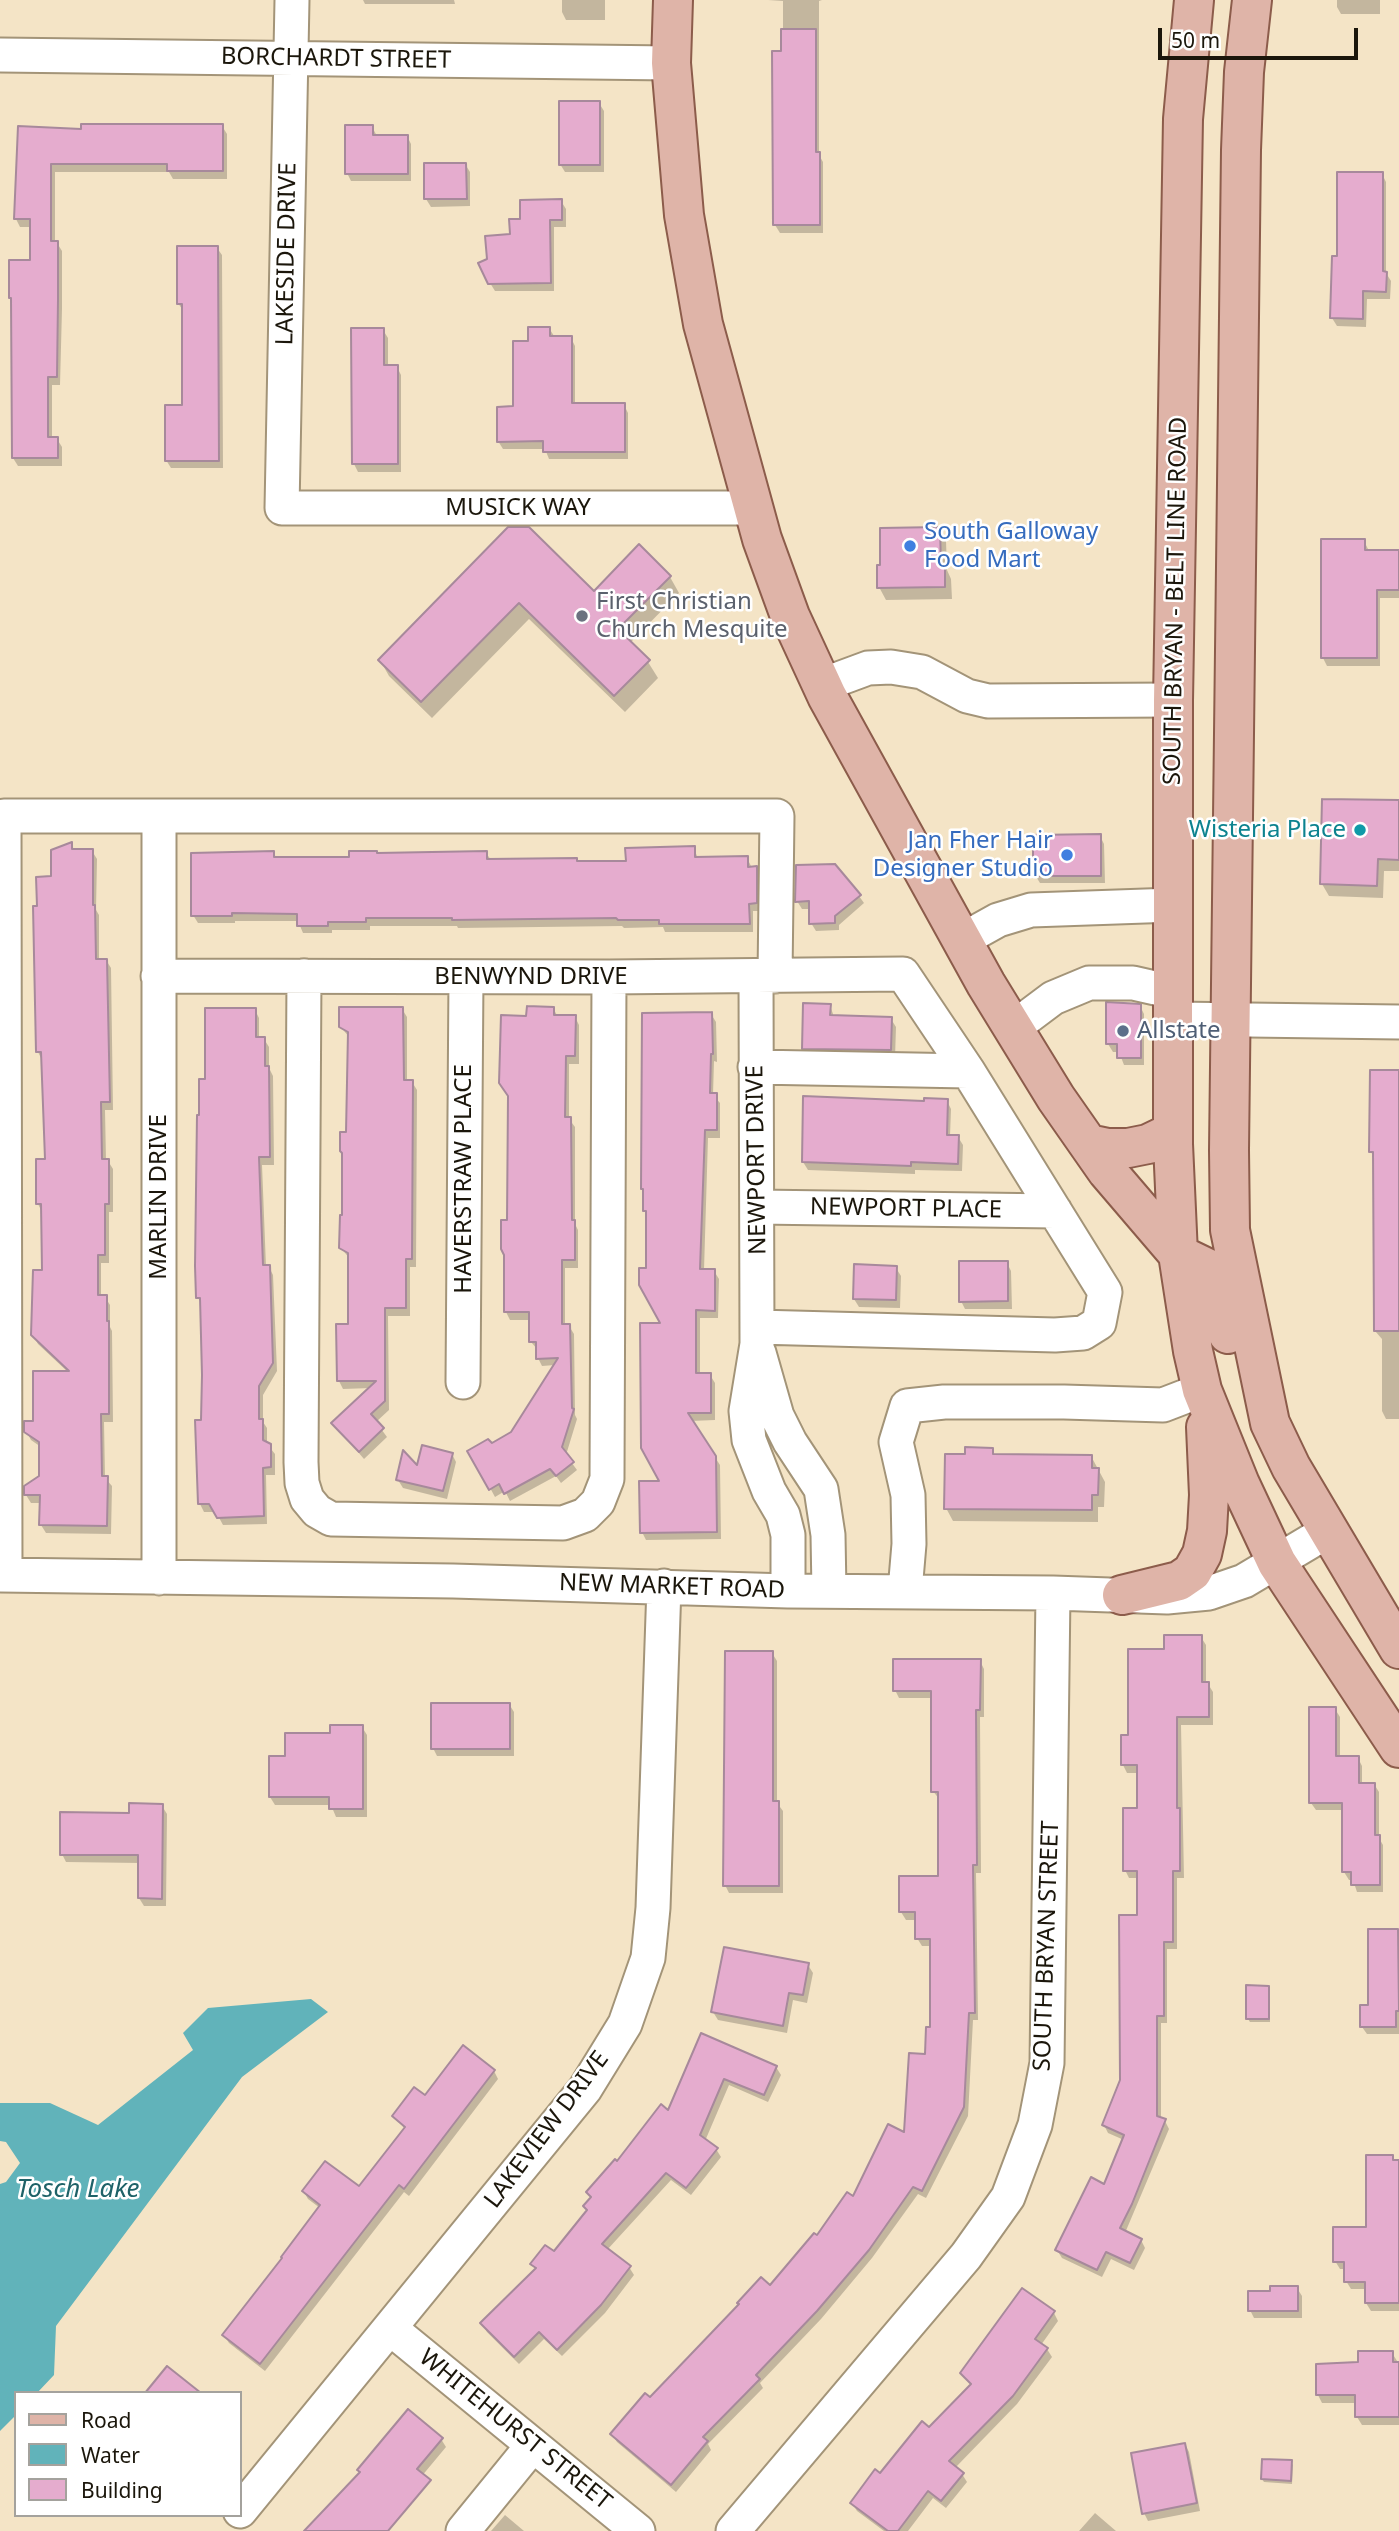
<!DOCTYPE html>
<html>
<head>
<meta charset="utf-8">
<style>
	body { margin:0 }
	#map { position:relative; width:1399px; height:2531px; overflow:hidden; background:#f4e4c6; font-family:"Noto Sans",sans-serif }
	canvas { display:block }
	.legend { position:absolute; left:14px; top:2391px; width:228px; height:126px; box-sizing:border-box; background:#fff; border:2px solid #a4a29d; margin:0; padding:9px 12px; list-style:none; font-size:21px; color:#1b160b }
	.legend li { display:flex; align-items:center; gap:14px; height:35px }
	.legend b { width:35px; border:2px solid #a4a29d }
	.scale { position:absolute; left:1158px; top:28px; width:200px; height:32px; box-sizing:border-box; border:4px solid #1b160b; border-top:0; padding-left:9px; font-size:21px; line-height:24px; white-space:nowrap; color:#1b160b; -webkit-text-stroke:5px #fff; paint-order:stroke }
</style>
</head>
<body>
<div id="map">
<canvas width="1399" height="2531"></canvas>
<ul class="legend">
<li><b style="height:9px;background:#dfb4a8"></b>Road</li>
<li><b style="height:19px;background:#61b3ba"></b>Water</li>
<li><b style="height:19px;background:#e5acce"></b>Building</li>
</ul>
<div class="scale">50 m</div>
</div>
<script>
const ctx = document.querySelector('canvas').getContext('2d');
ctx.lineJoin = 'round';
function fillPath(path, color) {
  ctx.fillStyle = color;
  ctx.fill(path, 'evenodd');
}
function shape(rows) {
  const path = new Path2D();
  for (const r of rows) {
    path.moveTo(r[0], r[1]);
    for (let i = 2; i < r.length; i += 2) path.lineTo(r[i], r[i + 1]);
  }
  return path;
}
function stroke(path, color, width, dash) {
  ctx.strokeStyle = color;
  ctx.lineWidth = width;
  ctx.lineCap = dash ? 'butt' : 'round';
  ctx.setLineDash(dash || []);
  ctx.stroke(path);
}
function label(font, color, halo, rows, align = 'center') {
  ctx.font = font + ' "Noto Sans",sans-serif';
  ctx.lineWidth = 5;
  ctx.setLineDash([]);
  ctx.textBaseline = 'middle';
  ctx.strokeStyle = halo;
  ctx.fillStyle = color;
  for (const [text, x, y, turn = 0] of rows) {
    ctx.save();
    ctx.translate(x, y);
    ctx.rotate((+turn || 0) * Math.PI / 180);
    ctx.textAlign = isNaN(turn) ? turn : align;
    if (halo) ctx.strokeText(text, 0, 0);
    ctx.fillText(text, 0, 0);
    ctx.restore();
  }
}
fillPath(shape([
	[311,1999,328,2012,242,2077,56,2326,54,2375,37,2393,16,2393,16,2415,0,2431,0,2184,6,2182,20,2163,6,2142,0,2141,0,2103,50,2103,98,2125,193,2050,183,2033,208,2008]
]), '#61b3ba');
fillPath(shape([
	[363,0,454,0,455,4,365,4],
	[562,0,605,0,605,20,566,20,562,12],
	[768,0,822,0,819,1,819,155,823,162,823,233,780,233,775,225,783,52,783,1],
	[1337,0,1380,0,1380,14,1341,14,1337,7],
	[599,103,604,111,604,172,565,172,560,164],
	[222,126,227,134,227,179,173,179,169,172,55,172,55,243,57,243,62,251,62,309,60,385,52,385,52,439,57,439,62,447,62,466,18,466,13,458,13,303,10,298,32,262,32,227,20,227,16,219,20,128,83,131],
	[372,127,377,136,407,136,411,144,411,181,351,181,347,173],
	[465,164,470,172,470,206,431,207,426,199],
	[1382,174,1386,182,1386,273,1391,281,1390,299,1367,299,1366,327,1337,326,1332,318,1339,258],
	[561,201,566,209,566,227,554,227,554,291,495,291,490,283,488,260,522,221],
	[217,248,222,255,223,468,171,468,166,460,184,407,184,312,178,303],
	[549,328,554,336,571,338,575,346,575,405,624,405,628,413,628,459,549,459,545,449,503,449,498,441,515,408,530,343],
	[383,330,388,338,388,367,397,367,401,375,401,472,358,472,354,464],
	[509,529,594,593,670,577,679,593,630,643,648,662,658,678,625,712,529,619,432,718,389,676,380,660],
	[939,529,946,541,947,570,951,579,952,599,886,600,879,587],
	[1364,541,1369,551,1399,551,1399,598,1380,598,1380,666,1327,666,1323,658],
	[1399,802,1399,871,1384,871,1383,898,1329,896,1322,884],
	[1100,836,1104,844,1105,883,1040,883,1035,875],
	[71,844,75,851,92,851,97,859,96,910,99,915,99,960,106,960,111,968,113,1110,105,1110,106,1161,108,1161,113,1169,113,1212,109,1212,109,1263,101,1263,101,1297,105,1297,110,1305,110,1327,112,1331,113,1422,104,1422,105,1478,112,1486,111,1534,46,1533,41,1525,41,1503,31,1503,26,1495,41,1477,41,1447,31,1440,26,1431,35,1423,69,1373,38,1344,33,1335,44,1272,42,1212,38,1204,47,1161,42,1060,38,1052,39,907],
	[694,848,698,859,747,858,752,868,756,868,761,876,760,911,753,911,753,932,665,932,663,927,624,928,622,926,458,928,457,926,370,926,370,930,332,930,332,933,303,933,298,921,235,921,235,923,198,923,193,915,273,853,277,858,351,859,377,855,486,853,491,860,627,863],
	[859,896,864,903,839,925,839,930,816,931,811,923,811,909,802,909,797,901],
	[830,1005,834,1017,891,1019,896,1027,895,1058,809,1056,804,1048],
	[1140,1006,1144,1014,1144,1065,1124,1065,1119,1052,1113,1052,1108,1044],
	[553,1008,558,1017,575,1017,579,1025,579,1064,569,1064,569,1119,575,1127,575,1224,578,1230,578,1268,565,1268,565,1326,569,1326,574,1334,575,1415,577,1419,566,1455,577,1470,561,1483,556,1476,510,1501,505,1491,495,1497,470,1451,491,1445,513,1434,555,1365,542,1366,538,1358,538,1350,531,1342,531,1320,510,1320,506,1312,509,1222,528,1018],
	[402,1009,407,1017,407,1082,412,1082,417,1090,416,1267,410,1267,410,1316,388,1316,389,1410,376,1422,387,1437,364,1459,333,1423,371,1388,343,1389,339,1381,350,1326,350,1259,341,1248,347,1134,349,1037,340,1026],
	[255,1010,259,1018,259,1039,264,1039,269,1047,269,1068,273,1076,274,1165,262,1165,266,1267,269,1267,273,1275,277,1371,263,1395,263,1422,267,1428,267,1444,275,1454,275,1475,266,1475,267,1524,223,1525,216,1512,204,1512,200,1504,203,1422,202,1304,198,1298,207,1081],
	[711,1014,716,1022,717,1062,714,1061,713,1095,720,1103,720,1138,708,1138,704,1270,714,1271,719,1279,718,1318,700,1318,700,1375,710,1375,715,1383,715,1420,691,1421,720,1465,721,1539,646,1540,642,1532,662,1482,662,1324,648,1270,648,1216,645,1211],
	[1399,1072,1399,1419,1386,1419,1382,1411,1382,1339,1375,1331,1375,1159,1371,1152],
	[804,1098,947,1101,951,1109,950,1136,958,1137,963,1145,962,1171,915,1170,915,1174,808,1170,803,1162],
	[1007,1263,1011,1271,1012,1309,965,1309,961,1301],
	[896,1268,901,1276,900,1308,859,1307,854,1299],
	[992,1450,995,1455,1091,1456,1105,1482,1104,1507,1098,1507,1098,1522,953,1521,946,1508,966,1455],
	[452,1454,456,1462,447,1499,403,1488,398,1480,418,1468],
	[1201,1637,1206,1645,1206,1684,1208,1684,1213,1692,1213,1725,1181,1725,1184,1878,1177,1878,1177,1949,1167,1949,1167,2023,1161,2023,1161,2119,1165,2121,1169,2129,1125,2233,1141,2240,1145,2248,1134,2270,1111,2259,1102,2277,1062,2258,1057,2250,1105,2186,1124,2140,1108,2133,1104,2125,1122,2080,1139,1916,1139,1878,1129,1878,1125,1870,1139,1810,1139,1773,1127,1773,1123,1765,1130,1737,1166,1651],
	[772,1653,777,1661,777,1803,783,1811,783,1893,729,1893,725,1885],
	[980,1661,984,1669,984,1717,980,1717,981,1873,976,1873,978,2020,973,2020,968,2116,926,2198,918,2194,872,2258,821,2319,760,2383,763,2388,708,2444,711,2450,676,2492,617,2442,612,2434,770,2288,853,2198,906,2135,932,2029,932,1946,922,1946,917,1938,917,1920,906,1920,901,1912,939,1878,939,1799,933,1791,933,1698,899,1698,895,1690],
	[509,1704,514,1712,514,1756,437,1756,433,1748],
	[1335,1709,1340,1717,1340,1758,1358,1758,1362,1766,1362,1784,1374,1784,1379,1792,1379,1838,1383,1845,1383,1892,1357,1892,1353,1880,1349,1880,1344,1872,1343,1810,1316,1810,1311,1803],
	[362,1727,367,1735,367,1817,336,1817,331,1805,275,1805,270,1797,287,1758,332,1735],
	[162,1806,167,1814,166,1906,144,1906,139,1898,140,1863,66,1862,62,1854,130,1815],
	[1397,1931,1399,1935,1399,2034,1367,2034,1362,2027],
	[808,1965,813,1973,807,2003,793,2000,787,2033,718,2020,713,2012],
	[1268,1987,1270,1991,1270,2022,1250,2022,1248,2019],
	[702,2035,776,2067,781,2075,768,2102,729,2085,705,2141,716,2149,721,2157,691,2195,671,2180,607,2250,629,2267,634,2275,605,2313,562,2356,544,2339,519,2364,487,2332,482,2324,536,2270,533,2264,554,2254,588,2211,592,2199,588,2192,669,2113],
	[494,2071,498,2079,409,2196,404,2192,265,2371,229,2343,224,2335,320,2208,308,2199,304,2192,359,2189,405,2129,394,2116,425,2097],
	[1392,2157,1394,2162,1399,2162,1399,2311,1371,2311,1366,2303,1366,2289,1351,2289,1346,2281,1346,2269,1340,2269,1335,2261,1368,2228],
	[1297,2288,1302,2296,1302,2318,1254,2318,1250,2310,1272,2292],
	[1054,2313,1058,2321,1041,2345,1047,2349,1052,2357,1017,2404,955,2468,962,2474,967,2482,946,2508,933,2498,908,2531,884,2531,857,2511,852,2503,972,2386,962,2373],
	[1392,2353,1399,2364,1399,2425,1362,2425,1357,2417,1357,2403,1322,2403,1318,2395,1360,2363],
	[441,2439,446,2447,376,2531,306,2531],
	[1185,2444,1189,2452,1200,2511,1148,2521,1144,2513],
	[1291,2462,1293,2465,1292,2484,1264,2482,1262,2479],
	[1095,2513,1116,2531,1079,2531],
	[505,2515,524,2531,491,2531]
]), '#0003');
const building = shape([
	[781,29,816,29,816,152,820,152,820,225,773,225,772,51,781,51,781,29],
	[559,101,600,101,600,165,559,165,559,101],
	[81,124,223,124,223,171,167,171,167,164,51,164,51,241,58,241,58,300,57,377,48,377,48,437,58,437,58,458,12,458,11,298,9,298,9,260,30,260,30,219,14,219,18,126,81,129,81,124],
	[345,125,373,125,373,135,408,135,408,174,345,174,345,125],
	[424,163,466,163,467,199,424,199,424,163],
	[1337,172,1383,172,1383,271,1387,272,1386,292,1363,291,1363,319,1330,318,1332,256,1337,256,1337,172],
	[562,199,562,220,550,220,551,283,488,284,478,263,487,259,485,236,510,234,509,219,520,219,520,200,562,199],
	[177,246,218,246,219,461,165,461,165,405,182,405,182,304,177,304,177,246],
	[528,327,550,327,550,336,572,336,572,403,625,403,625,452,543,452,543,441,497,442,497,407,513,406,513,341,528,341,528,327],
	[351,328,384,328,384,365,398,365,398,464,352,464,351,328],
	[508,527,529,527,594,591,639,544,671,576,618,629,650,660,614,696,519,603,421,702,378,660,508,527],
	[940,527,941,565,945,564,945,587,877,588,877,565,880,565,880,528,940,527],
	[1321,539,1365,539,1365,550,1399,550,1399,590,1377,590,1377,658,1321,658,1321,539],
	[1322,799,1399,800,1399,860,1378,859,1377,886,1320,884,1322,799],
	[1101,834,1101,876,1033,876,1033,835,1101,834],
	[72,842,72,849,93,849,93,905,95,905,96,959,107,959,110,1102,101,1102,102,1159,109,1159,109,1204,105,1204,105,1255,98,1255,98,1295,107,1295,107,1321,109,1321,109,1414,101,1414,102,1476,108,1476,107,1526,39,1525,40,1495,24,1495,24,1486,39,1476,39,1442,24,1432,24,1421,33,1421,33,1371,69,1371,31,1335,33,1270,42,1270,41,1204,36,1204,36,1159,45,1159,41,1052,36,1052,33,906,37,906,36,877,51,876,51,850,72,842],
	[695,846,695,857,748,856,748,867,757,866,757,903,749,904,750,924,659,924,659,920,618,920,616,918,452,920,452,918,366,918,366,922,328,922,328,926,297,926,297,914,232,913,232,916,191,916,191,853,274,851,274,857,349,857,349,851,377,851,377,853,487,851,487,859,577,858,577,861,626,861,625,848,695,846],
	[835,864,861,895,835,916,835,923,809,924,809,901,795,902,796,865,835,864],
	[1106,1002,1141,1004,1141,1058,1117,1058,1117,1044,1106,1044,1106,1002],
	[803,1003,831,1004,830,1015,892,1017,891,1050,802,1049,803,1003],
	[527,1006,554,1007,554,1015,576,1015,575,1056,566,1056,565,1117,571,1117,572,1220,575,1220,575,1260,562,1260,562,1324,570,1324,572,1408,574,1409,562,1447,574,1462,556,1476,550,1469,504,1494,499,1484,489,1490,467,1451,488,1439,492,1443,511,1432,558,1358,536,1359,536,1342,529,1342,529,1312,504,1312,504,1255,501,1249,501,1220,507,1220,508,1096,499,1083,501,1015,526,1016,527,1006],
	[339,1007,403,1007,404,1080,413,1080,412,1259,406,1259,406,1308,385,1308,385,1401,371,1414,384,1428,359,1452,331,1423,376,1381,337,1381,336,1324,348,1324,348,1253,339,1248,340,1215,342,1215,342,1153,340,1151,340,1132,346,1132,348,1032,339,1027,339,1007],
	[205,1008,256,1008,256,1037,265,1037,265,1066,269,1066,270,1157,259,1157,263,1265,270,1265,273,1363,259,1386,259,1419,263,1419,263,1440,271,1444,271,1467,263,1468,264,1516,217,1518,209,1504,198,1504,195,1420,201,1420,202,1375,200,1298,196,1298,195,1266,197,1115,199,1115,199,1079,205,1079,205,1008],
	[712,1012,713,1054,711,1054,710,1093,717,1093,717,1130,705,1130,700,1269,715,1269,715,1311,696,1310,696,1373,711,1373,711,1413,688,1413,716,1456,717,1532,640,1533,639,1481,659,1481,641,1448,640,1323,660,1323,639,1285,639,1268,646,1268,646,1211,643,1211,643,1189,641,1189,642,1013,712,1012],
	[1370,1070,1399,1070,1399,1331,1374,1331,1373,1152,1369,1152,1370,1070],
	[803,1096,924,1101,924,1098,948,1099,947,1135,959,1135,958,1164,911,1162,911,1166,802,1162,803,1096],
	[959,1261,1008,1261,1008,1301,959,1302,959,1261],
	[854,1264,897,1266,896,1300,853,1299,854,1264],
	[422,1445,453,1453,443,1491,396,1480,403,1450,417,1465,422,1445],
	[965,1447,993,1448,993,1454,1092,1455,1092,1468,1099,1468,1098,1495,1092,1495,1092,1510,944,1509,945,1454,965,1454,965,1447],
	[1164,1635,1202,1635,1202,1682,1209,1682,1209,1717,1177,1717,1177,1808,1180,1808,1180,1871,1173,1871,1173,1942,1164,1942,1164,2016,1157,2016,1157,2116,1166,2119,1132,2204,1120,2228,1142,2239,1130,2263,1106,2252,1097,2270,1055,2250,1091,2177,1104,2184,1124,2135,1102,2125,1120,2080,1119,1915,1137,1915,1137,1871,1123,1871,1123,1808,1137,1808,1137,1765,1121,1765,1121,1735,1128,1735,1128,1649,1164,1649,1164,1635],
	[725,1651,773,1651,773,1801,779,1801,779,1886,723,1886,725,1651],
	[893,1659,981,1659,980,1710,976,1710,977,1865,973,1865,975,2013,969,2013,964,2107,922,2191,913,2187,869,2250,817,2311,756,2375,760,2379,703,2437,708,2441,671,2485,610,2434,645,2393,650,2397,739,2304,737,2303,761,2277,770,2285,814,2233,817,2235,847,2192,853,2196,888,2124,904,2132,909,2053,925,2054,926,2027,930,2027,930,1939,915,1939,915,1912,899,1912,899,1876,938,1876,938,1792,931,1792,931,1691,893,1691,893,1659],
	[431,1703,510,1703,510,1749,431,1749,431,1703],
	[1309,1707,1336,1707,1336,1756,1359,1756,1359,1783,1375,1783,1375,1835,1380,1835,1380,1885,1351,1885,1351,1872,1342,1872,1342,1803,1309,1803,1309,1707],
	[330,1725,363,1725,363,1809,329,1809,329,1797,269,1797,269,1756,285,1756,285,1733,330,1733,330,1725],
	[129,1803,163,1804,162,1899,138,1898,138,1855,60,1855,60,1812,129,1813,129,1803],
	[1368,1929,1398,1929,1399,2011,1396,2011,1396,2027,1360,2027,1360,2005,1368,2005,1368,1929],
	[724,1947,809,1963,803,1995,789,1993,783,2026,711,2012,724,1947],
	[1246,1985,1269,1986,1269,2019,1246,2019,1246,1985],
	[701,2033,777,2066,764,2095,724,2079,700,2135,718,2148,686,2188,666,2173,602,2244,631,2266,601,2305,557,2350,539,2332,514,2357,480,2323,536,2268,530,2264,545,2245,554,2251,587,2210,583,2206,591,2197,586,2192,615,2159,617,2161,661,2104,668,2110,701,2033],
	[463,2045,495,2070,404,2189,399,2185,260,2364,222,2335,282,2258,281,2257,320,2205,302,2191,325,2161,359,2186,405,2127,392,2116,414,2087,425,2095,463,2045],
	[1366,2155,1393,2155,1393,2160,1399,2160,1399,2303,1365,2303,1365,2282,1344,2282,1344,2262,1333,2262,1333,2227,1366,2227,1366,2155],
	[1270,2286,1298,2286,1298,2311,1248,2311,1248,2291,1270,2291,1270,2286],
	[1022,2288,1055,2311,1035,2339,1048,2348,1013,2396,949,2461,964,2473,941,2501,928,2491,898,2531,888,2531,850,2503,875,2469,880,2473,922,2421,929,2427,971,2384,960,2373,1022,2288],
	[1358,2351,1393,2351,1393,2362,1399,2362,1399,2417,1355,2417,1355,2395,1316,2395,1316,2364,1358,2362,1358,2351],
	[167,2366,201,2393,145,2393,167,2366],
	[408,2409,443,2438,417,2469,431,2480,388,2531,304,2531,360,2472,357,2470,408,2409],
	[1185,2443,1197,2503,1142,2514,1131,2453,1185,2443],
	[1262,2459,1292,2460,1291,2481,1261,2479,1262,2459]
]);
fillPath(building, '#e5acce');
stroke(building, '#a7899b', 2);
const minor = shape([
	[292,0,282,508,754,508],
	[0,55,671,63],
	[822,685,868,668,891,667,922,672,967,696,988,701,1173,700],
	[159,816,159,1578],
	[962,940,998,920,1031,910,1174,905],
	[158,976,609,977,903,974,968,1071,1105,1292,1099,1323,1083,1333,1055,1335,757,1327],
	[304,976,301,1462,302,1483,307,1499,317,1511,331,1519,563,1523,585,1515,598,1502,607,1479,609,977],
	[756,976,757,1344,746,1411,749,1440,769,1491,783,1515,788,1535,788,1591],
	[1174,1019,1399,1022],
	[1013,1028,1053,998,1089,983,1133,983,1155,988,1174,989],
	[755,1067,968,1071],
	[757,1207,1055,1211],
	[759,1353,777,1416,790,1442,821,1489,828,1535,829,1591],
	[463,1382,466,977],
	[0,1575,453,1581,788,1591,1053,1593,1167,1597,1209,1593,1244,1581,1328,1531],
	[5,1575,4,816,777,816,775,976],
	[905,1591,909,1544,908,1495,896,1442,907,1406,944,1402,1064,1402,1163,1405,1202,1390],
	[391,2329,638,2531],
	[240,2511,585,2089,625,2024,648,1958,653,1908,664,1586],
	[463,2531,533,2445],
	[733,2531,966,2256,1008,2197,1035,2125,1047,2063,1053,1593]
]);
const major = shape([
	[673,0,671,63,684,215,703,324,762,539,790,616,827,696,986,984,1056,1098,1107,1171,1178,1254,1207,1268,1220,1298,1228,1334],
	[1194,0,1183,119,1173,700,1173,1144,1178,1254,1193,1351,1202,1390,1240,1484,1277,1563,1399,1748],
	[1252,0,1244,72,1241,150,1229,1150,1230,1230,1270,1423,1291,1467,1399,1649],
	[1089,1144,1108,1148,1128,1148,1148,1144,1173,1132],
	[1122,1595,1179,1581,1192,1572,1202,1554,1207,1531,1209,1495,1206,1427]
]);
stroke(minor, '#a39478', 37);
stroke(major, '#8c5c4b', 42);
stroke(minor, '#fff', 33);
stroke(major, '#dfb4a8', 38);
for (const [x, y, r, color] of [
	[910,546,7,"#3f7fe0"],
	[582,616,7,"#6b7280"],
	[1360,830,7,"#0f9aa8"],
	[1067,855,7,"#3f7fe0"],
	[1123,1031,7,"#5c6f8a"]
]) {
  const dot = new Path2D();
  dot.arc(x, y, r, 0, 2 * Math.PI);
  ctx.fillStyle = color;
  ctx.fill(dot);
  stroke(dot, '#fff', 2.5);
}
label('24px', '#1b160b', '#fff', [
	["BORCHARDT STREET",336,59,1],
	["LAKESIDE DRIVE",287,254,-89],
	["MUSICK WAY",518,508],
	["SOUTH BRYAN - BELT LINE ROAD",1176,601,-89],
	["BENWYND DRIVE",531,977],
	["NEWPORT DRIVE",757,1160,-91],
	["HAVERSTRAW PLACE",464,1179,-90],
	["MARLIN DRIVE",159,1197,-90],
	["NEWPORT PLACE",906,1209,1],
	["NEW MARKET ROAD",672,1587,2],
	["SOUTH BRYAN STREET",1047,1946,-88],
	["LAKEVIEW DRIVE",547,2130,-53],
	["WHITEHURST STREET",515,2430,39]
]);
label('24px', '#366cbe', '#fff', [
	["South Galloway",924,532],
	["Food Mart",924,560],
	["Jan Fher Hair",1053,841,"right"],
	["Designer Studio",1053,869,"right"]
], 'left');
label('24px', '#5b616d', '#fff', [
	["First Christian",596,602],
	["Church Mesquite",596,630]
], 'left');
label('24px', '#0d838f', '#fff', [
	["Wisteria Place",1346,830]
], 'right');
label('24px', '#4e5e75', '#fff', [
	["Allstate",1137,1031]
], 'left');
label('italic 26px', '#1e6268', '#fff', [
	["Tosch Lake",78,2190]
]);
</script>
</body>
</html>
